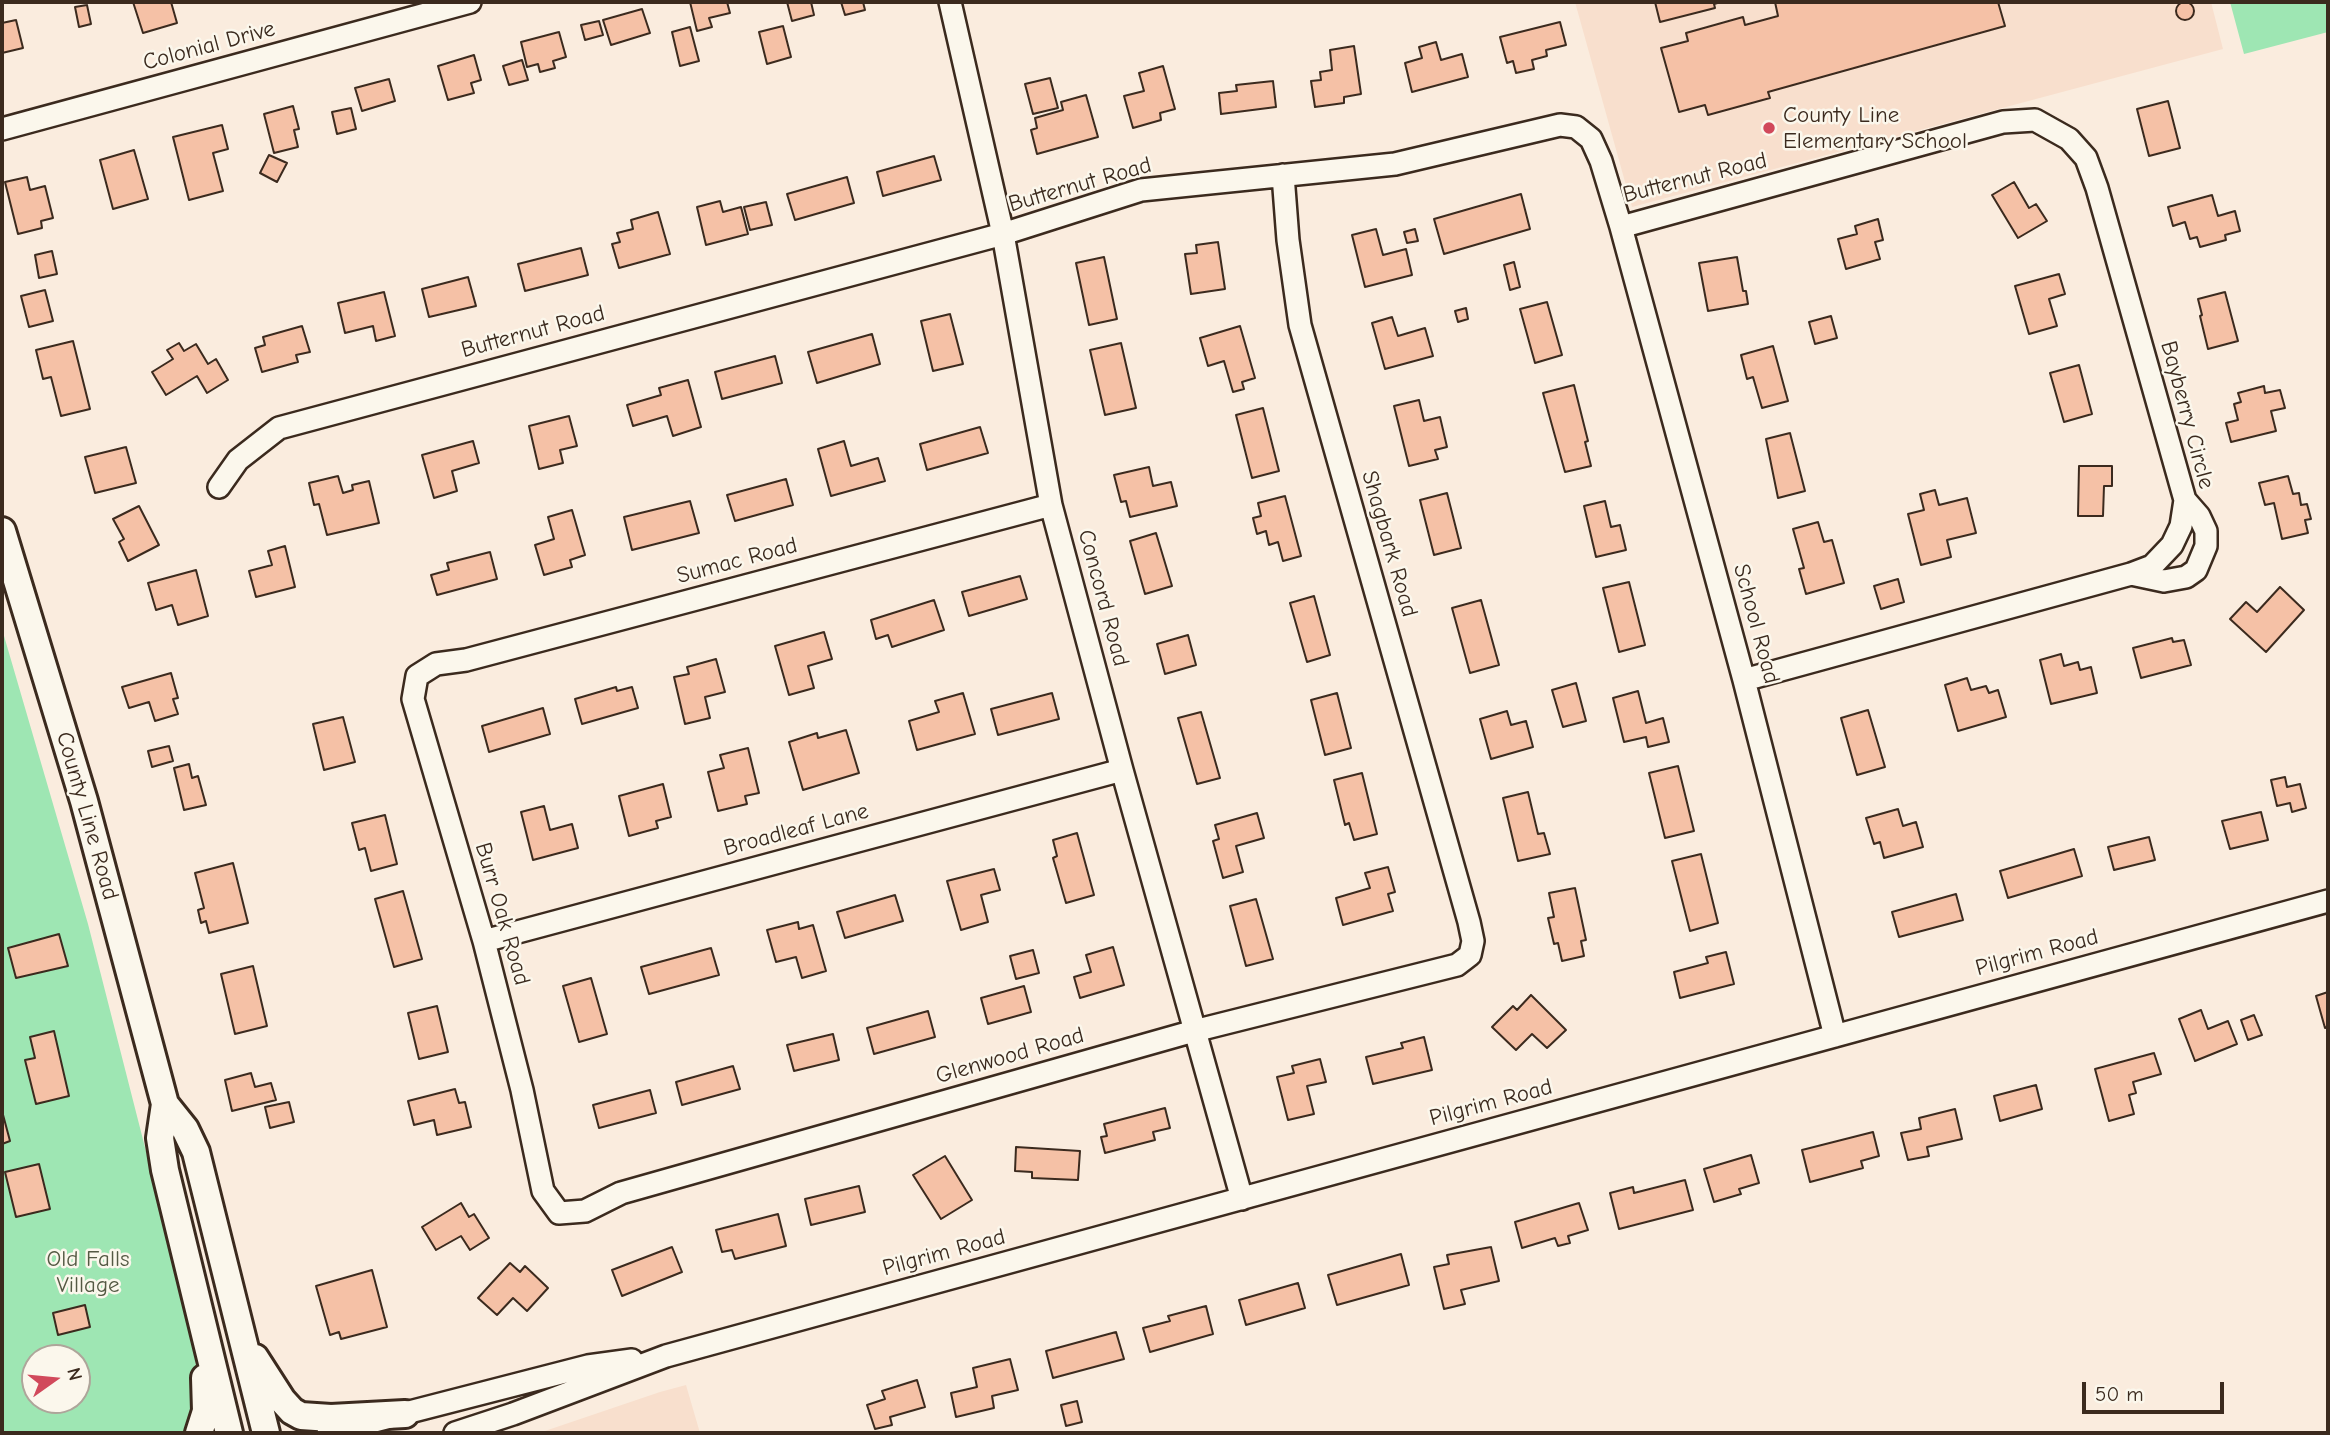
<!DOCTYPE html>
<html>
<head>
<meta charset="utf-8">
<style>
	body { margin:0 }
	#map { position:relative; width:2330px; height:1435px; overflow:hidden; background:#faecde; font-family:"Comic Neue",sans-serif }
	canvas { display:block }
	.frame { position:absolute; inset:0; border:4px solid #3b2a1e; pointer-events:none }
	.north { position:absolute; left:21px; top:1344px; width:70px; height:70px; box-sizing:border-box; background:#fbf7ec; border:2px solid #aea59a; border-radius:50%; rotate:75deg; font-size:19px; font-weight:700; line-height:28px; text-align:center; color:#3b2a1e }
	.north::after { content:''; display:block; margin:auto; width:24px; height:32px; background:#d1495b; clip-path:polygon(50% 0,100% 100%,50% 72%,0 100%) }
	.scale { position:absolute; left:2082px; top:1382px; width:142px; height:32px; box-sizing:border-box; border:4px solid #3b2a1e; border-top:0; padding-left:9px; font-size:21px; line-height:24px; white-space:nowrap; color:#3b2a1e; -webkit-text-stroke:5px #fbf7ec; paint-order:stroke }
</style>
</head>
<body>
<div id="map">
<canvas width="2330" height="1435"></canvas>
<div class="frame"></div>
<div class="north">N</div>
<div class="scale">50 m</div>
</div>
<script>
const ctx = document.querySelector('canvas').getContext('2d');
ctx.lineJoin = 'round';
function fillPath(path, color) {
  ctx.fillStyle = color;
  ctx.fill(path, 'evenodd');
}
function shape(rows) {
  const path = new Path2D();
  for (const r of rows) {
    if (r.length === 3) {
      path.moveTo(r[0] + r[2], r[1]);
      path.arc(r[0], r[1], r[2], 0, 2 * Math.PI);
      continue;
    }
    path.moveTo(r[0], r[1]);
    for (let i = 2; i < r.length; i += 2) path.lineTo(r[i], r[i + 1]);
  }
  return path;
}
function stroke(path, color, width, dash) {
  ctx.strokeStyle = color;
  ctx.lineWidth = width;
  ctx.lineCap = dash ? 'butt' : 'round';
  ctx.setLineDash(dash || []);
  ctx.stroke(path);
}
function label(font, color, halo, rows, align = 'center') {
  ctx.font = font + ' "Comic Neue",sans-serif';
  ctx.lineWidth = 5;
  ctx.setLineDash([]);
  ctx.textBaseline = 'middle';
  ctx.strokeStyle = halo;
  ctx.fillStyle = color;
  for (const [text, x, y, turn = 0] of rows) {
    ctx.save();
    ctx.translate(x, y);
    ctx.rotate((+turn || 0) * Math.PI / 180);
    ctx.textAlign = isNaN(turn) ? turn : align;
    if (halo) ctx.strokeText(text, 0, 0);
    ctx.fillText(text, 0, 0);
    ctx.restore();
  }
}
fillPath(shape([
	[1575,2,2211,2,2223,49,1632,207],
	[686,1385,700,1433,539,1433,660,1392]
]), '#f8dfcd');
fillPath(shape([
	[2230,2,2328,2,2328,32,2244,54],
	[2,629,88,924,188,1316,201,1396,188,1433,2,1433],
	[35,1358,77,1358,77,1400,35,1400]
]), '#9ee6b3');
const building = shape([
	[2185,11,9],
	[133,2,171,2,177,23,143,33,133,2],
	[690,2,727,2,730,13,709,18,712,27,697,31,690,2],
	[787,2,811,2,814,15,792,21,787,2],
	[841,2,863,2,865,10,845,15,841,2],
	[1655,2,1721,2,1714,4,1715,8,1660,22,1655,2],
	[1775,2,1998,2,2005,26,1768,92,1770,98,1708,115,1705,105,1679,112,1661,48,1688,41,1686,33,1743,17,1745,25,1778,16,1775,2],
	[87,5,91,24,79,27,75,7,87,5],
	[642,9,650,33,611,45,603,20,642,9],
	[16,20,23,48,2,53,2,23,16,20],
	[599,21,603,35,585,40,581,25,599,21],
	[1560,22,1566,45,1546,50,1547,56,1532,60,1534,69,1516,73,1513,61,1507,63,1500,37,1560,22],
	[783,26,791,57,767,64,759,32,783,26],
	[690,27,699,61,680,66,672,32,690,27],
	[559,32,566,57,553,61,555,68,540,72,538,64,527,67,521,42,559,32],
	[1436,42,1441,60,1462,54,1468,77,1412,92,1405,63,1422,58,1419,47,1436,42],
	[1354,46,1361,94,1344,97,1344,103,1315,107,1311,81,1321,80,1320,72,1332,70,1330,50,1354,46],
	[474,55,481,80,471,83,474,93,448,100,438,66,474,55],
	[522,60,528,80,509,85,503,66,522,60],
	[1163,66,1175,109,1160,113,1161,120,1133,128,1124,96,1144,91,1139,73,1163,66],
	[1050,78,1058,108,1033,114,1025,84,1050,78],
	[389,79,395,101,362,111,355,88,389,79],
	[1273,81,1276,107,1221,114,1219,93,1237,91,1236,85,1273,81],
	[1086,95,1098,137,1037,154,1031,130,1037,128,1035,118,1063,110,1061,102,1086,95],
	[2168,101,2180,148,2149,156,2137,109,2168,101],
	[293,106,299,129,294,130,298,147,274,153,264,114,293,106],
	[351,108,356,129,337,134,332,112,351,108],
	[222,125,228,149,213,153,223,191,189,200,173,137,222,125],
	[134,150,148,199,113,209,100,160,134,150],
	[269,155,287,163,277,182,260,173,269,155],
	[934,156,941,180,883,196,877,172,934,156],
	[27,177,30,190,45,186,53,218,41,221,42,228,18,234,5,182,27,177],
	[847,177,854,203,795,220,787,194,847,177],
	[2014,182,2029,208,2036,204,2047,221,2018,238,1992,195,2014,182],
	[1521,194,1530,229,1444,254,1434,219,1521,194],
	[2212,195,2218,216,2235,211,2240,231,2225,235,2226,240,2200,247,2197,237,2190,239,2185,222,2173,226,2168,207,2212,195],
	[720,201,723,212,741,207,748,234,706,245,697,207,720,201],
	[766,202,772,225,750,230,744,207,766,202],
	[658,212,670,254,619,268,612,244,620,242,617,233,633,229,631,220,658,212],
	[1878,219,1883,240,1875,242,1880,259,1846,269,1838,239,1857,234,1855,226,1878,219],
	[1376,229,1383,255,1406,249,1412,275,1365,287,1352,235,1376,229],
	[1415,229,1418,241,1407,243,1404,232,1415,229],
	[1218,242,1225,289,1191,294,1185,254,1197,253,1196,245,1218,242],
	[581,248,588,275,525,291,518,264,581,248],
	[52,251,57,274,39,278,35,255,52,251],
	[1104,257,1117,319,1089,325,1076,263,1104,257],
	[1737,257,1743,291,1746,291,1748,304,1708,311,1699,263,1737,257],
	[1514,262,1520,287,1510,290,1504,265,1514,262],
	[2059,274,2065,294,2049,299,2057,326,2029,334,2015,286,2059,274],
	[468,277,476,306,429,317,422,289,468,277],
	[45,290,53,321,29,327,21,296,45,290],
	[384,292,395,336,376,341,373,326,345,333,338,303,384,292],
	[2225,292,2238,341,2208,349,2200,316,2202,315,2198,299,2225,292],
	[1547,302,1562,355,1535,363,1520,309,1547,302],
	[1466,308,1468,319,1458,322,1455,311,1466,308],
	[950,314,963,364,933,371,921,321,950,314],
	[1831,316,1837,338,1815,344,1809,322,1831,316],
	[1392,317,1398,336,1425,328,1433,356,1385,369,1372,323,1392,317],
	[302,326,310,352,296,355,298,362,262,372,255,348,265,345,263,337,302,326],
	[1240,326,1255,378,1242,382,1244,389,1233,392,1224,361,1208,366,1200,338,1240,326],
	[872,334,880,364,817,383,808,352,872,334],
	[73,341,90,409,61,416,51,377,43,379,36,350,73,341],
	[179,343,184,351,196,344,208,364,216,359,228,380,207,393,197,376,166,395,152,372,173,359,167,350,179,343],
	[1121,343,1136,408,1105,415,1090,350,1121,343],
	[1773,346,1788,401,1762,408,1753,377,1747,379,1741,355,1773,346],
	[775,356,782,383,722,399,715,372,775,356],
	[2079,365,2092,414,2064,422,2050,373,2079,365],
	[688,380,701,427,673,436,667,416,633,426,627,405,661,395,659,388,688,380],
	[1574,385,1588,441,1585,442,1591,466,1565,472,1543,393,1574,385],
	[2264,386,2265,393,2280,390,2285,408,2271,411,2276,431,2231,442,2226,423,2238,420,2234,404,2241,402,2238,393,2264,386],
	[1419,400,1424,421,1440,417,1447,447,1435,450,1438,459,1409,466,1394,406,1419,400],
	[1263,408,1279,471,1252,478,1236,415,1263,408],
	[569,416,577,446,560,450,563,463,539,469,529,426,569,416],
	[980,427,988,453,927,470,920,444,980,427],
	[1790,433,1805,491,1778,498,1766,439,1790,433],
	[473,441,479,463,452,471,457,491,434,498,422,455,473,441],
	[844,441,851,466,878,458,885,481,831,496,818,449,844,441],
	[126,447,136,483,95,493,85,457,126,447],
	[2079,466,2112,466,2112,486,2104,486,2103,516,2078,516,2079,466],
	[1149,467,1153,486,1171,482,1177,506,1130,517,1126,501,1121,502,1114,475,1149,467],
	[338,476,343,493,353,490,352,485,369,481,379,523,327,535,319,504,314,505,309,483,338,476],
	[2288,476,2293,494,2299,493,2301,505,2307,504,2311,519,2305,520,2308,533,2282,539,2274,503,2265,505,2259,483,2288,476],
	[786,479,793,505,735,521,727,495,786,479],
	[1935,490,1939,505,1967,498,1976,533,1947,540,1951,557,1921,565,1908,514,1924,510,1920,494,1935,490],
	[1447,493,1461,548,1434,555,1420,500,1447,493],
	[1285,496,1301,556,1283,561,1278,542,1269,545,1266,531,1257,534,1253,518,1261,516,1258,503,1285,496],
	[690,501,699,533,632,550,624,517,690,501],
	[1605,501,1611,527,1620,525,1626,550,1596,557,1584,506,1605,501],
	[139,506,159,545,128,561,119,542,124,539,113,519,139,506],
	[572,510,585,555,570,560,572,567,544,575,535,545,554,539,548,517,572,510],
	[1818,522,1824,542,1832,540,1844,583,1806,594,1799,569,1804,568,1793,529,1818,522],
	[1156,533,1172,586,1145,594,1130,541,1156,533],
	[285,546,295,587,256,597,249,571,272,565,268,551,285,546],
	[490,552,497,579,437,595,431,575,449,570,447,563,490,552],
	[196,570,208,616,178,625,172,605,156,610,148,583,196,570],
	[1020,576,1027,599,969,616,962,592,1020,576],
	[1898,579,1904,602,1881,609,1874,586,1898,579],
	[1629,582,1645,645,1619,652,1603,588,1629,582],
	[2280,587,2304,610,2266,652,2230,619,2246,602,2257,612,2280,587],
	[1314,596,1330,655,1307,662,1290,603,1314,596],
	[934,600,944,630,892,647,888,635,876,639,871,620,934,600],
	[1481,600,1499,665,1470,673,1452,608,1481,600],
	[824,632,832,659,808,666,814,688,789,695,775,646,824,632],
	[1188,635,1196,665,1165,674,1157,644,1188,635],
	[2172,638,2173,642,2184,640,2191,665,2141,678,2133,648,2172,638],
	[2061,654,2064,666,2078,662,2080,670,2091,667,2097,693,2051,704,2040,660,2061,654],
	[716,659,725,692,705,697,710,718,685,724,674,677,689,674,687,667,716,659],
	[171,673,178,698,173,699,178,714,155,721,149,702,129,708,122,687,171,673],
	[1967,678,1971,690,1986,686,1989,693,1998,690,2006,717,1958,731,1945,685,1967,678],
	[1576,683,1586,721,1563,727,1552,690,1576,683],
	[616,687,617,691,632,687,638,708,582,724,575,699,616,687],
	[1638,691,1646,723,1663,718,1669,742,1648,747,1646,737,1624,742,1613,698,1638,691],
	[963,693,975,734,917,750,909,721,939,712,935,701,963,693],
	[1052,693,1059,719,998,735,991,709,1052,693],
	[1337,693,1351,748,1325,755,1311,700,1337,693],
	[543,708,550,734,489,752,482,726,543,708],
	[1868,710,1885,767,1857,775,1841,718,1868,710],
	[1507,711,1511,725,1526,721,1533,747,1491,759,1480,719,1507,711],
	[1201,712,1220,778,1197,784,1178,718,1201,712],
	[343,717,355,762,324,770,313,724,343,717],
	[846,730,859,773,803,790,789,742,817,733,818,738,846,730],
	[169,746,173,761,152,767,148,751,169,746],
	[748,748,759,793,745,796,747,804,718,811,708,772,724,768,720,755,748,748],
	[189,764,192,778,198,776,206,805,184,810,174,768,189,764],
	[1678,766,1694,831,1665,838,1649,773,1678,766],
	[1362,773,1377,834,1354,840,1349,823,1345,825,1334,780,1362,773],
	[2285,777,2287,787,2300,784,2306,808,2292,812,2290,803,2277,806,2271,780,2285,777],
	[663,784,671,817,656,821,658,828,629,836,619,796,663,784],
	[1528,792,1538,834,1544,833,1550,854,1518,861,1503,798,1528,792],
	[544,806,550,830,572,824,578,848,533,860,521,812,544,806],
	[1898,809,1903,826,1916,822,1923,847,1884,858,1880,842,1874,844,1866,818,1898,809],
	[2261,812,2268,840,2230,849,2222,821,2261,812],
	[1257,813,1264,838,1236,846,1243,872,1223,878,1213,841,1219,839,1215,825,1257,813],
	[385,815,397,864,371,871,365,848,359,850,352,823,385,815],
	[1077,833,1094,895,1066,903,1053,858,1057,856,1053,840,1077,833],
	[2149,837,2155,860,2114,870,2108,847,2149,837],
	[2074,849,2082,876,2008,898,2000,871,2074,849],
	[1701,854,1718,923,1690,931,1672,861,1701,854],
	[233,863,248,923,209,933,206,921,201,923,198,910,204,908,195,873,233,863],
	[1388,867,1395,892,1388,894,1393,911,1343,925,1336,898,1370,888,1365,873,1388,867],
	[994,869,1000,890,981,895,988,922,961,930,947,881,994,869],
	[1575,888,1586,940,1581,941,1584,956,1562,961,1558,943,1554,944,1548,918,1554,917,1549,893,1575,888],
	[403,891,422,959,394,967,375,899,403,891],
	[1956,894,1963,920,1899,937,1892,912,1956,894],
	[895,895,903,921,845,938,837,912,895,895],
	[1256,899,1273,959,1246,966,1230,906,1256,899],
	[798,922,799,929,813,925,826,971,802,978,796,957,776,962,767,930,798,922],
	[59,934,68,966,16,978,8,948,59,934],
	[1113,947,1124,985,1080,998,1074,977,1091,972,1086,955,1113,947],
	[711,948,719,975,649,994,641,967,711,948],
	[1033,950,1039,973,1016,979,1010,956,1033,950],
	[1726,952,1734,984,1680,998,1674,972,1708,963,1706,957,1726,952],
	[253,966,267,1026,235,1034,221,974,253,966],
	[591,978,607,1034,579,1042,563,986,591,978],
	[1024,986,1031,1012,988,1024,981,998,1024,986],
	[2328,992,2328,1027,2325,1028,2316,996,2328,992],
	[1531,995,1566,1030,1547,1048,1532,1034,1516,1050,1492,1027,1513,1006,1517,1010,1531,995],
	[437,1006,448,1052,419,1059,408,1013,437,1006],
	[2201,1010,2208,1029,2228,1021,2237,1044,2195,1061,2179,1019,2201,1010],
	[928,1011,935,1037,874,1054,867,1028,928,1011],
	[2254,1015,2262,1035,2248,1040,2241,1020,2254,1015],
	[54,1031,69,1096,36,1104,25,1060,35,1058,30,1037,54,1031],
	[833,1034,839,1060,794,1071,787,1045,833,1034],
	[1424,1037,1432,1070,1373,1084,1366,1057,1403,1048,1401,1043,1424,1037],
	[2154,1053,2161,1074,2133,1082,2136,1093,2129,1095,2134,1114,2109,1121,2095,1069,2154,1053],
	[1320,1059,1326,1082,1307,1086,1314,1114,1288,1120,1277,1077,1294,1073,1292,1066,1320,1059],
	[733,1066,740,1089,682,1105,676,1082,733,1066],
	[251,1073,255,1087,271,1083,276,1100,232,1111,225,1080,251,1073],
	[2036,1085,2042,1109,2000,1121,1994,1096,2036,1085],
	[455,1089,459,1103,465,1102,471,1127,437,1135,434,1120,414,1125,408,1101,455,1089],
	[650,1090,656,1113,599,1128,593,1105,650,1090],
	[289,1102,294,1122,270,1128,265,1107,289,1102],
	[1165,1108,1170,1128,1153,1132,1155,1140,1105,1153,1101,1137,1107,1136,1104,1124,1165,1108],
	[1955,1109,1962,1139,1927,1147,1929,1156,1908,1160,1901,1133,1921,1129,1919,1118,1955,1109],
	[2,1111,10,1141,2,1144,2,1111],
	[1873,1132,1879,1156,1861,1161,1863,1168,1810,1182,1802,1150,1873,1132],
	[1016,1147,1080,1151,1078,1180,1032,1178,1032,1172,1015,1171,1016,1147],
	[1751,1155,1759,1183,1739,1189,1741,1194,1714,1202,1704,1169,1751,1155],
	[945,1156,972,1200,941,1219,913,1175,945,1156],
	[39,1164,50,1209,16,1217,5,1172,39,1164],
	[1685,1180,1693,1210,1619,1229,1610,1193,1633,1187,1634,1193,1685,1180],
	[859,1186,865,1212,811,1225,805,1199,859,1186],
	[461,1203,469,1217,474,1214,489,1238,470,1250,461,1236,436,1250,422,1227,461,1203],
	[1579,1203,1588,1230,1568,1236,1570,1243,1558,1246,1555,1238,1522,1248,1515,1222,1579,1203],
	[778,1214,786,1246,735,1259,732,1250,722,1252,716,1230,778,1214],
	[672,1247,682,1272,622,1296,612,1270,672,1247],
	[1491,1247,1499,1281,1461,1290,1465,1304,1444,1309,1434,1267,1449,1264,1447,1255,1491,1247],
	[1401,1254,1409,1285,1337,1305,1328,1275,1401,1254],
	[510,1263,520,1272,525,1266,548,1288,527,1311,513,1298,497,1315,478,1298,510,1263],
	[372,1270,387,1327,341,1339,339,1332,330,1335,316,1286,372,1270],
	[1298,1283,1305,1308,1246,1325,1239,1300,1298,1283],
	[85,1305,90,1327,58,1335,53,1313,85,1305],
	[1206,1306,1213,1334,1150,1352,1143,1328,1170,1321,1168,1316,1206,1306],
	[1116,1332,1124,1359,1053,1378,1046,1351,1116,1332],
	[1010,1359,1018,1390,992,1396,994,1408,956,1417,951,1393,977,1387,973,1368,1010,1359],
	[917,1380,925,1407,890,1417,892,1425,875,1429,867,1405,885,1399,882,1391,917,1380],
	[1077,1401,1082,1422,1066,1426,1061,1405,1077,1401]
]);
fillPath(building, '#f5c1a6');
stroke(building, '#3b2a1e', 2);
const minor = shape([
	[950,2,1003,234,1051,505,1122,770,1242,1199],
	[2,129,470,2],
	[1621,227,2003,122,2035,120,2069,139,2086,158,2097,188,2185,500,2181,526,2172,545,2152,566,2131,574,1744,680],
	[219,487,238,460,279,428,1003,234,1141,190,1395,164,1560,125,1576,127,1591,139,1601,161,1621,227,1744,680,1835,1036],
	[1051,505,466,660,436,664,417,676,413,699,484,941,522,1090,543,1191,559,1213,585,1211,621,1193,1194,1031,1457,965,1470,955,1473,941,1469,922,1300,325,1288,240,1283,175],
	[2131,574,2164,581,2186,577,2196,570,2206,546,2206,531,2199,516,2185,500],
	[484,941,1122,770],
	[328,1433,588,1366,632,1360],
	[455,1433,513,1414,666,1356,2328,901]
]);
const major = shape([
	[2,531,84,801,165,1104,185,1129,196,1152,266,1433],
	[165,1104,160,1138,165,1170,229,1433],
	[255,1358,282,1400,292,1411,301,1416,331,1418,405,1414],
	[199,1433,206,1411,205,1378]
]);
stroke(minor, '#3b2a1e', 26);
stroke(major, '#3b2a1e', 32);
stroke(minor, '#fbf7ec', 21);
stroke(major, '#fbf7ec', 26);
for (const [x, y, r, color] of [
	[1769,128,7,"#d1495b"]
]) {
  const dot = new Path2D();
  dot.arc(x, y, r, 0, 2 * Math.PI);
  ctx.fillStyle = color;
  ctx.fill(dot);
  stroke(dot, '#fbf7ec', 2.5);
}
label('23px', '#3b2a1e', '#fbf7ec', [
	["Colonial Drive",209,46,-15],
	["Butternut Road",1695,178,-14],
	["Butternut Road",1080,185,-16],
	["Butternut Road",533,332,-15],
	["Bayberry Circle",2187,415,75],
	["Shagbark Road",1389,544,74],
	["Sumac Road",737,561,-15],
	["Concord Road",1103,598,75],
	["School Road",1756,624,75],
	["County Line Road",87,816,74],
	["Broadleaf Lane",796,830,-15],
	["Burr Oak Road",502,914,74],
	["Pilgrim Road",2037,953,-15],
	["Glenwood Road",1010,1056,-16],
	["Pilgrim Road",1491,1103,-15],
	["Pilgrim Road",944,1253,-15]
]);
label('23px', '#3b2a1e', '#fbf7ec', [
	["County Line",1783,115],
	["Elementary School",1783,141]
], 'left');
label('23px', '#545943', '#fbf7ec', [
	["Old Falls",88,1259],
	["Village",88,1285]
]);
</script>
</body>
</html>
